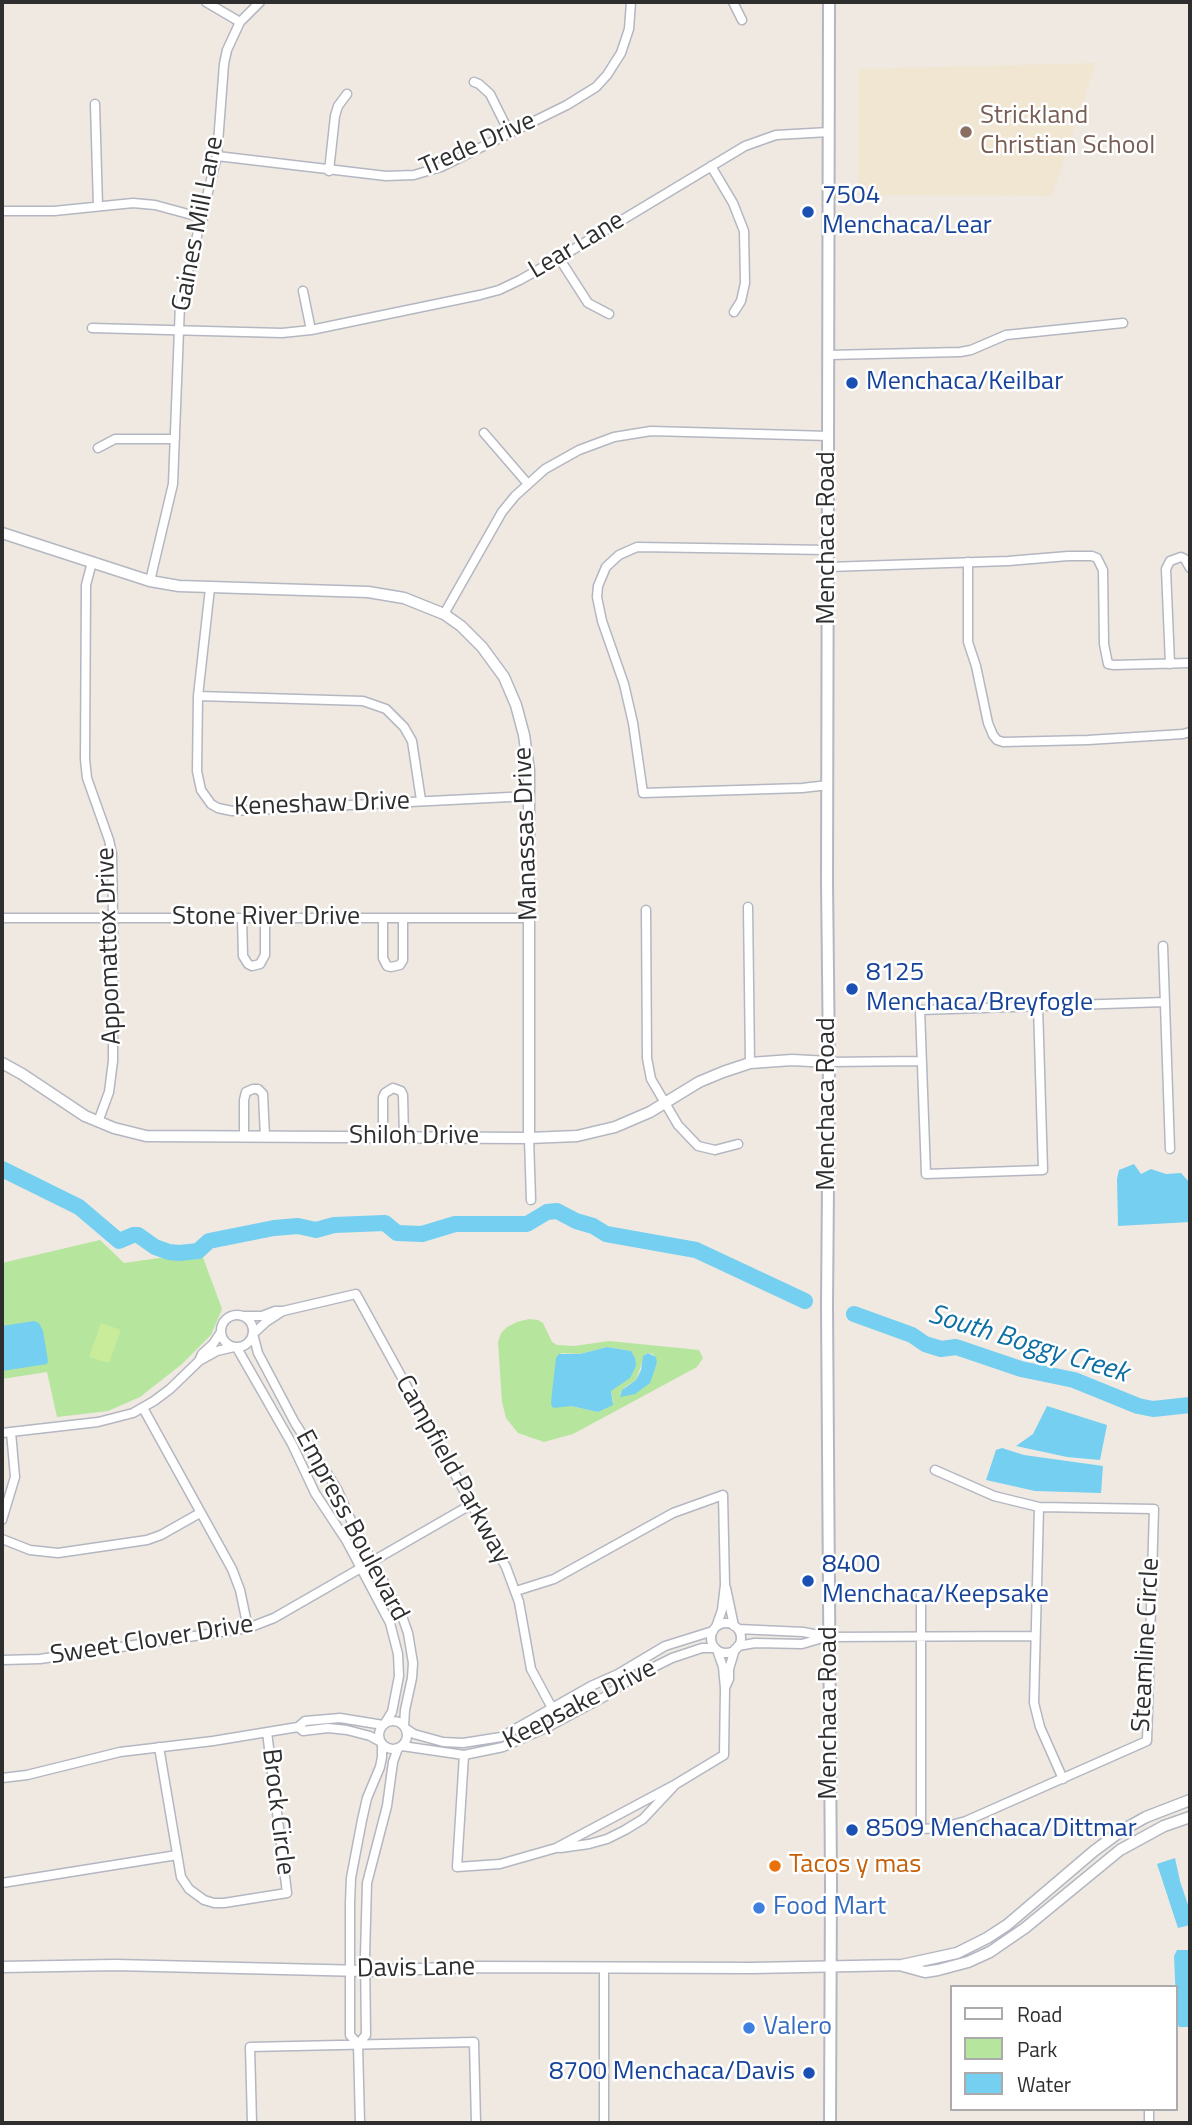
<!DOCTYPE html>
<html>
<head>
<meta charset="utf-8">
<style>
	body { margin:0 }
	#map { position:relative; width:1192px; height:2125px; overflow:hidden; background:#efe9e1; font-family:"Titillium Web",sans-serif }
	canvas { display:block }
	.frame { position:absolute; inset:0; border:4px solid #2e2e2e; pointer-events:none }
	.legend { position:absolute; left:950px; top:1985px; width:228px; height:126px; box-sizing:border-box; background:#fff; border:2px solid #ababab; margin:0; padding:9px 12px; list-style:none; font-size:21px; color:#2e2e2e }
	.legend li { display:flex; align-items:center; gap:14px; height:35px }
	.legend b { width:35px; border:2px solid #ababab }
</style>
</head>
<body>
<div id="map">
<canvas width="1192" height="2125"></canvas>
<div class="frame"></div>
<ul class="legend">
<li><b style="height:9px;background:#fff"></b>Road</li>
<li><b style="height:19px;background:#b6e59e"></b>Park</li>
<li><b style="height:19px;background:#75cff0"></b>Water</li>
</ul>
</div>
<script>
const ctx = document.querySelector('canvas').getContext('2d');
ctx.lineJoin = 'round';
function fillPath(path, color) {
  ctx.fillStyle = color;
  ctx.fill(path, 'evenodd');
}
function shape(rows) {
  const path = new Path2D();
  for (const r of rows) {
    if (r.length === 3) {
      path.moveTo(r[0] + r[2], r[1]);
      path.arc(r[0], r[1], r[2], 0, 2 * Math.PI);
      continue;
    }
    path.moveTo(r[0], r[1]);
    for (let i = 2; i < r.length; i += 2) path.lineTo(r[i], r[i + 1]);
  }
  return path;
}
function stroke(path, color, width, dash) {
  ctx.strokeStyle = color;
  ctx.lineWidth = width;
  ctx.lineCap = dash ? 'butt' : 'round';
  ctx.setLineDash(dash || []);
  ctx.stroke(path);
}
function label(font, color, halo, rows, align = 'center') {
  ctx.font = font + ' "Titillium Web",sans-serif';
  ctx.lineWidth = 5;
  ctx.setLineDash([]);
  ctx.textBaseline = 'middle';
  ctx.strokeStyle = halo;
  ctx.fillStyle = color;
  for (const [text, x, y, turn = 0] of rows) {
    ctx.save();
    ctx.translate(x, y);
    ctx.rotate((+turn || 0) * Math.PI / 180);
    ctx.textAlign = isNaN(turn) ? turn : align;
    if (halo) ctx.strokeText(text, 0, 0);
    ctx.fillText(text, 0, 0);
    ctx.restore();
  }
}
fillPath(shape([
	[1096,63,1052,196,858,195,858,69]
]), '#f0e6d1');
fillPath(shape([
	[100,1240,124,1263,201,1252,222,1309,211,1335,182,1364,140,1397,108,1411,57,1417,47,1372,2,1379,2,1263],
	[529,1319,538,1320,543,1323,552,1342,557,1345,574,1346,609,1341,699,1350,703,1358,697,1367,573,1434,544,1442,518,1433,506,1418,502,1402,498,1342,501,1333,507,1327,517,1322],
	[607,1347,631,1351,611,1391,613,1402,598,1412,571,1406,561,1353,580,1354],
	[648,1353,653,1354,657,1363,654,1371,619,1395,625,1387,636,1380,645,1354]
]), '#b6e59e');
fillPath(shape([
	[101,1323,121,1330,109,1363,89,1357]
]), '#c9ec9a');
fillPath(shape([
	[1134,1164,1141,1174,1151,1169,1166,1174,1181,1173,1190,1183,1190,1222,1118,1226,1117,1179,1119,1170],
	[34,1321,39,1323,43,1331,48,1361,47,1364,2,1371,2,1326],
	[607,1347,631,1351,635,1358,636,1366,630,1378,611,1391,613,1405,598,1412,571,1406,553,1408,551,1404,552,1392,556,1358,559,1354,580,1354],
	[648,1353,656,1357,657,1363,650,1383,635,1394,620,1397,622,1390,636,1380,641,1370,643,1356],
	[1047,1406,1107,1425,1100,1460,1067,1457,1016,1446,1033,1434],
	[1002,1448,1024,1455,1103,1466,1101,1493,1035,1491,986,1480,996,1450],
	[1175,1858,1180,1881,1190,1911,1190,1925,1178,1928,1157,1864],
	[1177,1950,1190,1950,1190,2027,1179,2027,1177,2023,1174,1956]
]), '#75cff0');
stroke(shape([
	[2,1169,79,1207,119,1241,133,1235,138,1235,155,1247,169,1252,179,1253,198,1251,209,1241,274,1228,298,1226,316,1230,334,1225,385,1223,397,1233,422,1234,455,1224,527,1224,547,1212,557,1211,576,1221,593,1226,606,1234,696,1250,805,1301],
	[854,1314,912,1335,925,1344,941,1349,956,1347,1021,1369,1074,1380,1138,1406,1153,1409,1190,1405]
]), '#75cff0', 16);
const minor = shape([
	[206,2,240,22],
	[733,2,742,20],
	[474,82,479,84,490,94,510,134],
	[95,104,98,206],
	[217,156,386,176,414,175,441,167,567,105,596,87,607,75,621,53,629,29,631,2],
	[711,166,733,203,744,231,745,283,741,301,734,312],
	[329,171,335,116,338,106,347,94],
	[2,211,54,211,133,203,155,205,203,218],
	[559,258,588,303,609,314],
	[303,291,311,330],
	[92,328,282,333,311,330,480,295,499,290,520,280,559,258,745,146,776,135,829,132],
	[828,355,960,352,971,350,1006,335,1123,323],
	[484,433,528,484],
	[98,448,115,439,175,439],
	[92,562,86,585,85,759,87,778,109,840,112,854,113,918,113,1061,109,1092,98,1122],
	[968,562,968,642,976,666,988,723,993,735,997,740,1003,742,1088,740,1183,734,1190,732],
	[828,567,1008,561,1068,556,1092,556,1097,558,1103,570,1104,644,1108,664,1114,665,1190,663],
	[150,581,173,484,180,304,217,156,224,64,227,50,240,22,260,2],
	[210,588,198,696,197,771,201,790,211,804,218,808,232,811,529,796],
	[444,614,502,512,515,496,545,469,579,450,614,437,651,431,829,436],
	[1170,664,1166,569,1170,561,1181,557,1185,559,1190,568],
	[198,696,363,701,386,709,404,727,412,741,421,800],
	[828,785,802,788,643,793,633,723,624,684,602,621,597,597,598,586,606,567,619,555,637,547,828,550],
	[748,907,750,1063],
	[646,910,647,1058,651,1079,678,1125,698,1146,715,1150,738,1144],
	[2,918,530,918],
	[242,918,243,956,248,964,252,966,260,964,265,955,265,918],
	[383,918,383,958,387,966,391,967,400,965,403,960,403,919],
	[1163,946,1170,1149],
	[1038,1006,1043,1170,926,1174,920,1010,1165,1002],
	[829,1062,922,1061],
	[244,1137,244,1100,246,1092,253,1089,258,1089,263,1094,265,1137],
	[383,1137,383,1097,385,1093,393,1088,401,1091,403,1095,404,1137],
	[529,1138,531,1200],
	[237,1331,16],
	[244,1316,262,1316,275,1311,283,1311,356,1294,506,1567,519,1602,531,1669,559,1721],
	[254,1333,266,1322,283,1311],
	[253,1334,258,1353,295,1423,337,1489,354,1527,402,1616,408,1633,413,1663,412,1678,405,1710,404,1726],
	[237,1348,292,1444,315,1493,346,1540,390,1623,398,1654,399,1676,392,1712,385,1723],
	[199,1361,217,1351,234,1347],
	[143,1408,232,1569,240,1590,248,1628],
	[2,1433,98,1422,133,1413,154,1401,170,1389,199,1361,202,1354,213,1344,221,1332],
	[1039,1507,1034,1703,1040,1727,1063,1779],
	[2,1520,15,1477,11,1432],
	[2,1539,30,1550,58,1553,147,1540,161,1535,200,1513],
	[726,1588,734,1626],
	[516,1591,554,1579,673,1513,723,1495,725,1585,722,1610,716,1627],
	[921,1594,921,1829,940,1828,966,1821,1147,1741,1154,1509,1039,1507,994,1496,935,1470],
	[726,1638,15],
	[738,1629,803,1632,829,1637,1035,1636],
	[738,1646,755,1643,802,1644,826,1637],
	[2,1660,40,1659,248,1628,274,1618,472,1504],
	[725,1688,729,1679,729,1669,735,1649],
	[393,1735,14],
	[298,1727,303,1731,328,1728,347,1730,370,1736,381,1742],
	[405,1728,414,1734,443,1742,463,1743,501,1737,591,1686,618,1674,665,1646,713,1631],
	[402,1746,464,1755,503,1747,548,1727,604,1697,632,1678,672,1658,702,1648,715,1648],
	[159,1747,181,1877,189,1889,204,1900,214,1903,224,1903,287,1893,267,1732],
	[464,1755,457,1867,500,1864,556,1848,676,1784,724,1755,725,1688,723,1667,717,1650],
	[2,1778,27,1775,120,1752,213,1741,298,1727,305,1721,340,1718,383,1725],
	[560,1848,589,1844,607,1839,625,1830,643,1819,674,1786],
	[2,1883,177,1855],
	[604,1968,604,2123],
	[358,2044,366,2035,365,1956,367,1883,387,1806,393,1762,398,1748],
	[252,2123,250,2047,474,2042,476,2123],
	[360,2123,358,2044,350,2035,350,1903,351,1878,362,1820,367,1798,380,1767,382,1757,382,1744],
	[1149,2123,1149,2109]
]);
const tertiary = shape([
	[2,533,150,581,179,586,368,592,404,598,444,614,461,626,482,647,504,677,516,705,524,735,529,770,529,1138],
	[2,1063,22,1074,85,1116,114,1128,146,1136,529,1138,577,1136,615,1127,650,1112,699,1082,723,1072,750,1063,792,1060,829,1062],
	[903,1966,925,1972,938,1970,968,1962,990,1952,1025,1928,1120,1850,1164,1826,1190,1817],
	[2,1967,115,1965,365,1971,473,1967,752,1968,902,1965,957,1953,987,1938,1007,1925,1094,1851,1121,1831,1146,1817,1190,1800]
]);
const secondary = shape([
	[829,2,827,882,829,1062,827,1306,831,1883,830,2123]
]);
stroke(minor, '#b4b7c1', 11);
stroke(tertiary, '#b4b7c1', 13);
stroke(secondary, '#b4b7c1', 14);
stroke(minor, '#fff', 8);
stroke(tertiary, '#fff', 10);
stroke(secondary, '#fff', 10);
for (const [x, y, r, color] of [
	[966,132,7,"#8d6e63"],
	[808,212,7,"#1a4fb4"],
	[852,383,7,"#1a4fb4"],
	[852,989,7,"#1a4fb4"],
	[808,1581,7,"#1a4fb4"],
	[852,1830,7,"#1a4fb4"],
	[775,1866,7,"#e8710a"],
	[759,1908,7,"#3f7fe0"],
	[749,2028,7,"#3f7fe0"],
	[809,2073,7,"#1a4fb4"]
]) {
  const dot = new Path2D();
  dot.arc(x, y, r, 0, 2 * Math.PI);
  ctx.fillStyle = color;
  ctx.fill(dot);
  stroke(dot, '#fff', 2.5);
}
label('26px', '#785e54', '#fff', [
	["Strickland",980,117],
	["Christian School",980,147]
], 'left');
label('26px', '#2e2e2e', '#fff', [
	["Trede Drive",478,145,-24],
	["Gaines Mill Lane",199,224,-79],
	["Lear Lane",577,246,-31],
	["Menchaca Road",828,538,-90],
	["Keneshaw Drive",322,805,-2],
	["Manassas Drive",527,834,-92],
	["Stone River Drive",266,918],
	["Appomattox Drive",110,946,-92],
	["Menchaca Road",828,1104,-90],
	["Shiloh Drive",414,1137],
	["Campfield Parkway",452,1470,61],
	["Empress Boulevard",351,1526,62],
	["Sweet Clover Drive",152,1641,-9],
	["Steamline Circle",1147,1645,-87],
	["Keepsake Drive",580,1705,-27],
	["Menchaca Road",830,1713,-90],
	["Brock Circle",277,1812,83],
	["Davis Lane",416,1969,-1]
]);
label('26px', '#164399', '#fff', [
	["7504",822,197],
	["Menchaca/Lear",822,227],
	["Menchaca/Keilbar",866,383],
	["8125",866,974],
	["Menchaca/Breyfogle",866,1004],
	["8400",822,1566],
	["Menchaca/Keepsake",822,1596],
	["8509 Menchaca/Dittmar",866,1830],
	["8700 Menchaca/Davis",795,2073,"right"]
], 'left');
label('26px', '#c56008', '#fff', [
	["Tacos y mas",789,1866]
], 'left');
label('26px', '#366cbe', '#fff', [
	["Food Mart",773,1908],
	["Valero",763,2028]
], 'left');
label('italic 28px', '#0d6fa3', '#fff', [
	["South Boggy Creek",1028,1345,17]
]);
</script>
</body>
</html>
